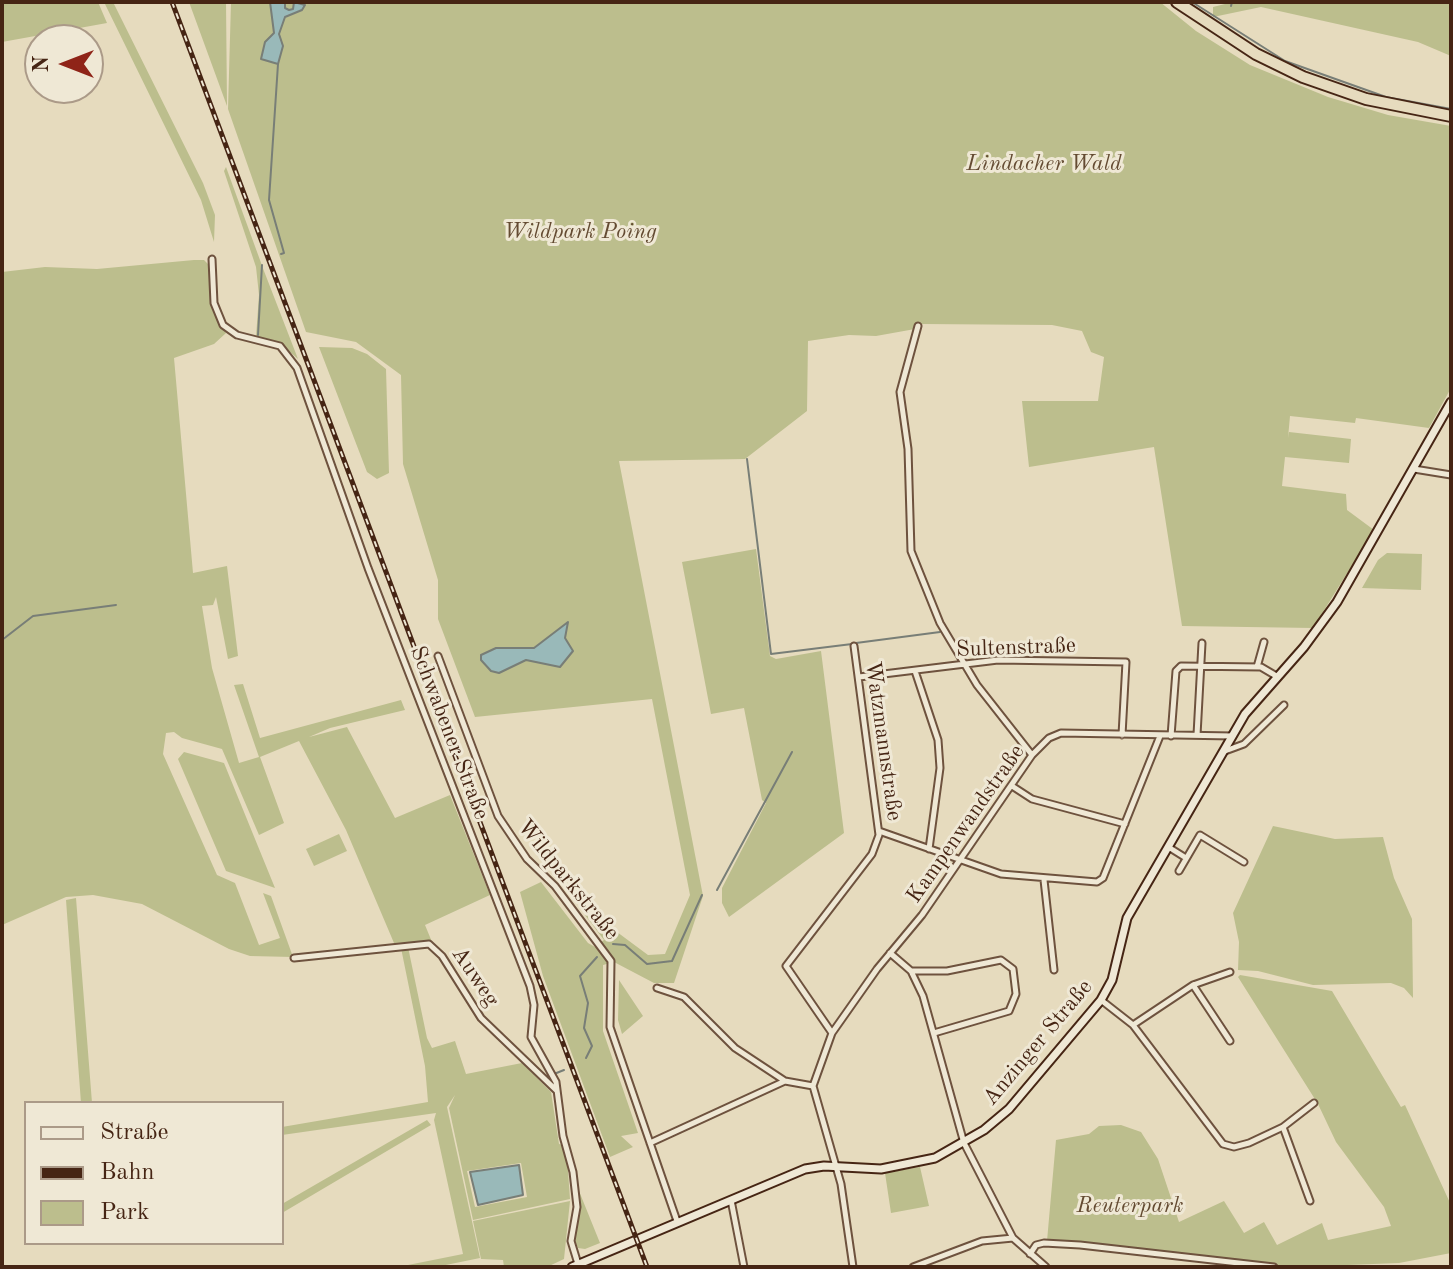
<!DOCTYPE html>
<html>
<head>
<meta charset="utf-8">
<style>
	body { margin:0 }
	#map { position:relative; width:1453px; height:1269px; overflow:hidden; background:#e6dbbe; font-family:"Old Standard TT",serif }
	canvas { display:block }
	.frame { position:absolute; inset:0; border:4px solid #462514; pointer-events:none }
	.legend { position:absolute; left:24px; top:1101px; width:260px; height:144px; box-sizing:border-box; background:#efe8d5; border:2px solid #ab9a88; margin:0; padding:10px 14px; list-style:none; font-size:24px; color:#462514 }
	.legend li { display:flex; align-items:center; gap:16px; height:40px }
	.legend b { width:40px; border:2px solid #ab9a88 }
	.north { position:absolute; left:24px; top:24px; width:80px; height:80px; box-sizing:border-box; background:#efe8d5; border:2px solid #ab9a88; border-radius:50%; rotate:270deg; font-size:22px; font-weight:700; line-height:32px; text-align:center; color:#462514 }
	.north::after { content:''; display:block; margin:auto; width:28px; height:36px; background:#8f2418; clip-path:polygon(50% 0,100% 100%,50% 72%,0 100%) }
</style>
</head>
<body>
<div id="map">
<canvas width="1453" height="1269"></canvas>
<div class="frame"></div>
<ul class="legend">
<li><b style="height:10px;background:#efe8d5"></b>Straße</li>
<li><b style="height:10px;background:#462514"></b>Bahn</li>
<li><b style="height:22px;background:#bcbe8d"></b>Park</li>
</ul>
<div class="north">N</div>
</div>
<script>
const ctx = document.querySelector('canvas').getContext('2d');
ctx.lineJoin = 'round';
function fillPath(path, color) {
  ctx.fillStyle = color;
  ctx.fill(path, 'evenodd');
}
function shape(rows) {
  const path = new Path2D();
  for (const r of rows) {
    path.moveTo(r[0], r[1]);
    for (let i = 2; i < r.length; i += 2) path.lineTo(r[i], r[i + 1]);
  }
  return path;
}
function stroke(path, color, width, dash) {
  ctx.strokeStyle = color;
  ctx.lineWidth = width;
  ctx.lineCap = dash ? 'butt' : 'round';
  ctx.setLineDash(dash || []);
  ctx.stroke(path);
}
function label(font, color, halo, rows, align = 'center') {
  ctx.font = font + ' "Old Standard TT",serif';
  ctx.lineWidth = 6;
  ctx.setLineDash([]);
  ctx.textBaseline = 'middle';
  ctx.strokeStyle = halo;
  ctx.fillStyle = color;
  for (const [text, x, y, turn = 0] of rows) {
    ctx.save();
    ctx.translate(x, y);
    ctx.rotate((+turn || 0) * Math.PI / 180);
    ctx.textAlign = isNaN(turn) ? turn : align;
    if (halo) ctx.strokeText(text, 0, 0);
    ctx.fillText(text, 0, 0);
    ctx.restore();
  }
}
fillPath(shape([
	[2,2,98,2,107,23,2,42],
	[104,2,113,2,203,183,215,215,214,242,201,200],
	[189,2,226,2,227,106],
	[231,2,1160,2,1196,31,1250,65,1328,97,1388,115,1451,126,1451,388,1429,428,1356,418,1355,423,1290,416,1288,438,1289,432,1351,439,1349,463,1285,457,1282,486,1346,494,1347,510,1374,530,1313,628,1182,626,1154,447,1029,467,1022,401,1098,401,1104,357,1091,352,1082,331,1052,325,922,324,915,329,876,336,849,335,808,341,807,411,745,459,619,461,703,896,674,983,654,983,614,962,603,965,603,1031,638,1133,621,1136,633,1147,610,1157,543,976,520,892,541,882,588,943,595,947,604,940,585,915,588,913,607,938,617,932,648,955,665,954,690,895,652,699,475,717,438,619,438,580,403,464,401,375,356,342,306,332,228,109],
	[1233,2,1451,2,1451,56,1418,42,1261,7,1213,17,1213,7],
	[226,167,264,271,298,359,279,342,256,337,259,295,256,267,224,171],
	[194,260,204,260,210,266,212,310,226,333,214,344,174,358,193,573,227,566,238,656,228,659,216,597,213,605,202,606,212,668,239,763,259,757,234,685,243,684,260,738,401,700,405,710,330,728,309,737,347,727,395,818,450,795,490,895,425,925,432,942,394,943,346,830,299,741,260,757,284,823,259,835,222,749,182,738,174,732,166,733,163,754,217,875,235,883,259,945,280,938,263,893,271,896,293,957,250,956,229,949,142,904,93,895,66,897,2,925,2,641,10,634,2,638,2,272,45,267,97,269],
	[319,347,352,348,367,354,386,369,389,473,377,479,367,472],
	[756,549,770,656,776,659,821,651,844,833,729,917,722,903,722,888,766,803,762,800,744,708,711,714,682,562],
	[1387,553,1422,554,1421,590,1362,588,1378,560],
	[184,752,224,763,275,888,226,871,178,759],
	[1273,826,1335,839,1383,837,1394,878,1412,919,1413,998,1404,988,1391,983,1313,985,1258,971,1238,970,1239,942,1233,913],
	[339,834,347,851,314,866,306,849],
	[76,898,92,1103,81,1103,66,900],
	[408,947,427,1038,432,1048,455,1041,466,1074,522,1063,551,1092,559,1144,563,1145,567,1158,570,1199,473,1220,449,1108,455,1095,447,1107,480,1258,436,1267,398,1267,463,1254,434,1120,436,1113,282,1135,282,1127,428,1102,425,1066,401,948],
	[521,1163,527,1197,475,1207,467,1171],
	[1240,975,1332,991,1401,1107,1405,1105,1451,1205,1451,1253,1399,1263,1296,1267,1047,1241,1056,1140,1089,1134,1099,1126,1121,1125,1141,1132,1158,1159,1179,1222,1224,1201,1244,1233,1264,1222,1277,1245,1322,1223,1328,1240,1391,1226,1384,1207,1336,1142,1318,1104,1238,977],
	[619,980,643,1016,622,1034,618,1020],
	[427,1120,431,1125,282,1213,282,1204],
	[920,1167,929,1206,891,1213,885,1173],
	[579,1191,600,1243,585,1249,578,1248,575,1241],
	[570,1201,564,1259,547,1267,504,1267,503,1260,481,1259,473,1221]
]), '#bcbe8d');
const water = shape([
	[270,2,285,2,285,8,289,10,293,9,294,2,305,5,302,10,285,17,279,34,283,46,278,64,261,59,265,42,274,33,270,2],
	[568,622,565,638,573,651,560,667,526,660,499,673,491,671,481,660,481,655,496,648,534,648,568,622],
	[519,1165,523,1195,478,1205,470,1172,519,1165]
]);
fillPath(water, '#99b9b9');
stroke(water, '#787e77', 2);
stroke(shape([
	[1192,2,1285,61,1386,97,1451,109],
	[1231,6,1232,2],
	[278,64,269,200,284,253,281,254],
	[258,335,262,265],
	[747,459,771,654,852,644],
	[2,640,33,616,116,605],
	[856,643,940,632],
	[717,890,792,752],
	[613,944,625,945,647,964,672,961,702,895],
	[586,1058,592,1046,584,1028,588,1003,580,976,597,957],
	[554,1074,564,1070]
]), '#787e77', 2);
const street = shape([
	[212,259,214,303,223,325,237,335,280,346,297,368,368,568,530,986,534,1005,531,1037,556,1082,563,1136,573,1172,577,1207,571,1241,578,1264],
	[918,326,900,392,908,449,911,551,940,623,977,685,1032,755],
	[1414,469,1451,475],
	[438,656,498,816,527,859,555,886,611,961,610,1027,677,1221],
	[1257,667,1264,642],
	[915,671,938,740,940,768,929,849],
	[859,677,998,660,1126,662,1122,735],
	[1197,735,1202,643],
	[1171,736,1176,671,1181,666,1261,667,1278,677],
	[1225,751,1244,744,1284,705],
	[1012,786,1032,799,1125,824],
	[879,831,1001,874,1097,882,1103,878,1160,736],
	[1170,848,1186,858],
	[1179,871,1200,835,1244,862],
	[1044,880,1054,970],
	[890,953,911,971,923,996,964,1143,1013,1238,1046,1267],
	[294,958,429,944,442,956,481,1018,556,1090],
	[911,971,947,971,1001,960,1013,969,1016,994,1009,1011,934,1033],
	[1193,985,1230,1041],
	[657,988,684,997,735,1048,785,1081],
	[1101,1000,1133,1025,1223,1144,1234,1147,1249,1143,1283,1127,1314,1103],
	[1133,1025,1193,985,1230,972],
	[832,1033,786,966,872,854,879,835,854,646],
	[1283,1127,1310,1201],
	[650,1143,785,1081,813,1086],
	[731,1200,744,1267],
	[1030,1254,1036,1245,1044,1243,1080,1245,1274,1267],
	[853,1267,841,1184,813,1086,832,1033,877,969,922,915,1032,755,1049,738,1061,733,1233,736],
	[913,1267,982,1241,1013,1238]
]);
const secondary = shape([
	[572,1267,805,1169,824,1166,881,1169,935,1158,984,1130,1009,1109,1101,1000,1112,980,1127,918,1245,714,1304,647,1337,602,1451,402]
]);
const highway = shape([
	[1177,2,1256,54,1303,77,1366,99,1451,116]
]);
stroke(street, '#6e523e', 9);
stroke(secondary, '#462514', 11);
stroke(highway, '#462514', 14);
stroke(street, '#efe8d5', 5);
stroke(secondary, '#efe8d5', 7);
stroke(highway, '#e6dbbe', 10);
const rail = shape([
	[172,2,647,1267]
]);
stroke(rail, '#462514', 5);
stroke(rail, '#efe8d5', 2, [6]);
label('italic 22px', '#644b32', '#efe8d5', [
	["Lindacher Wald",1044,164],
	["Wildpark Poing",580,232],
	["Reuterpark",1130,1206]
]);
label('22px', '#462514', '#efe8d5', [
	["Sultenstraße",1016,648,-2],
	["Schwabener Straße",449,733,69],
	["Watzmannstraße",883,741,82],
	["Kampenwandstraße",966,824,-55],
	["Wildparkstraße",568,880,51],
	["Auweg",475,977,56],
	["Anzinger Straße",1038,1043,-50]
]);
</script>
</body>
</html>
